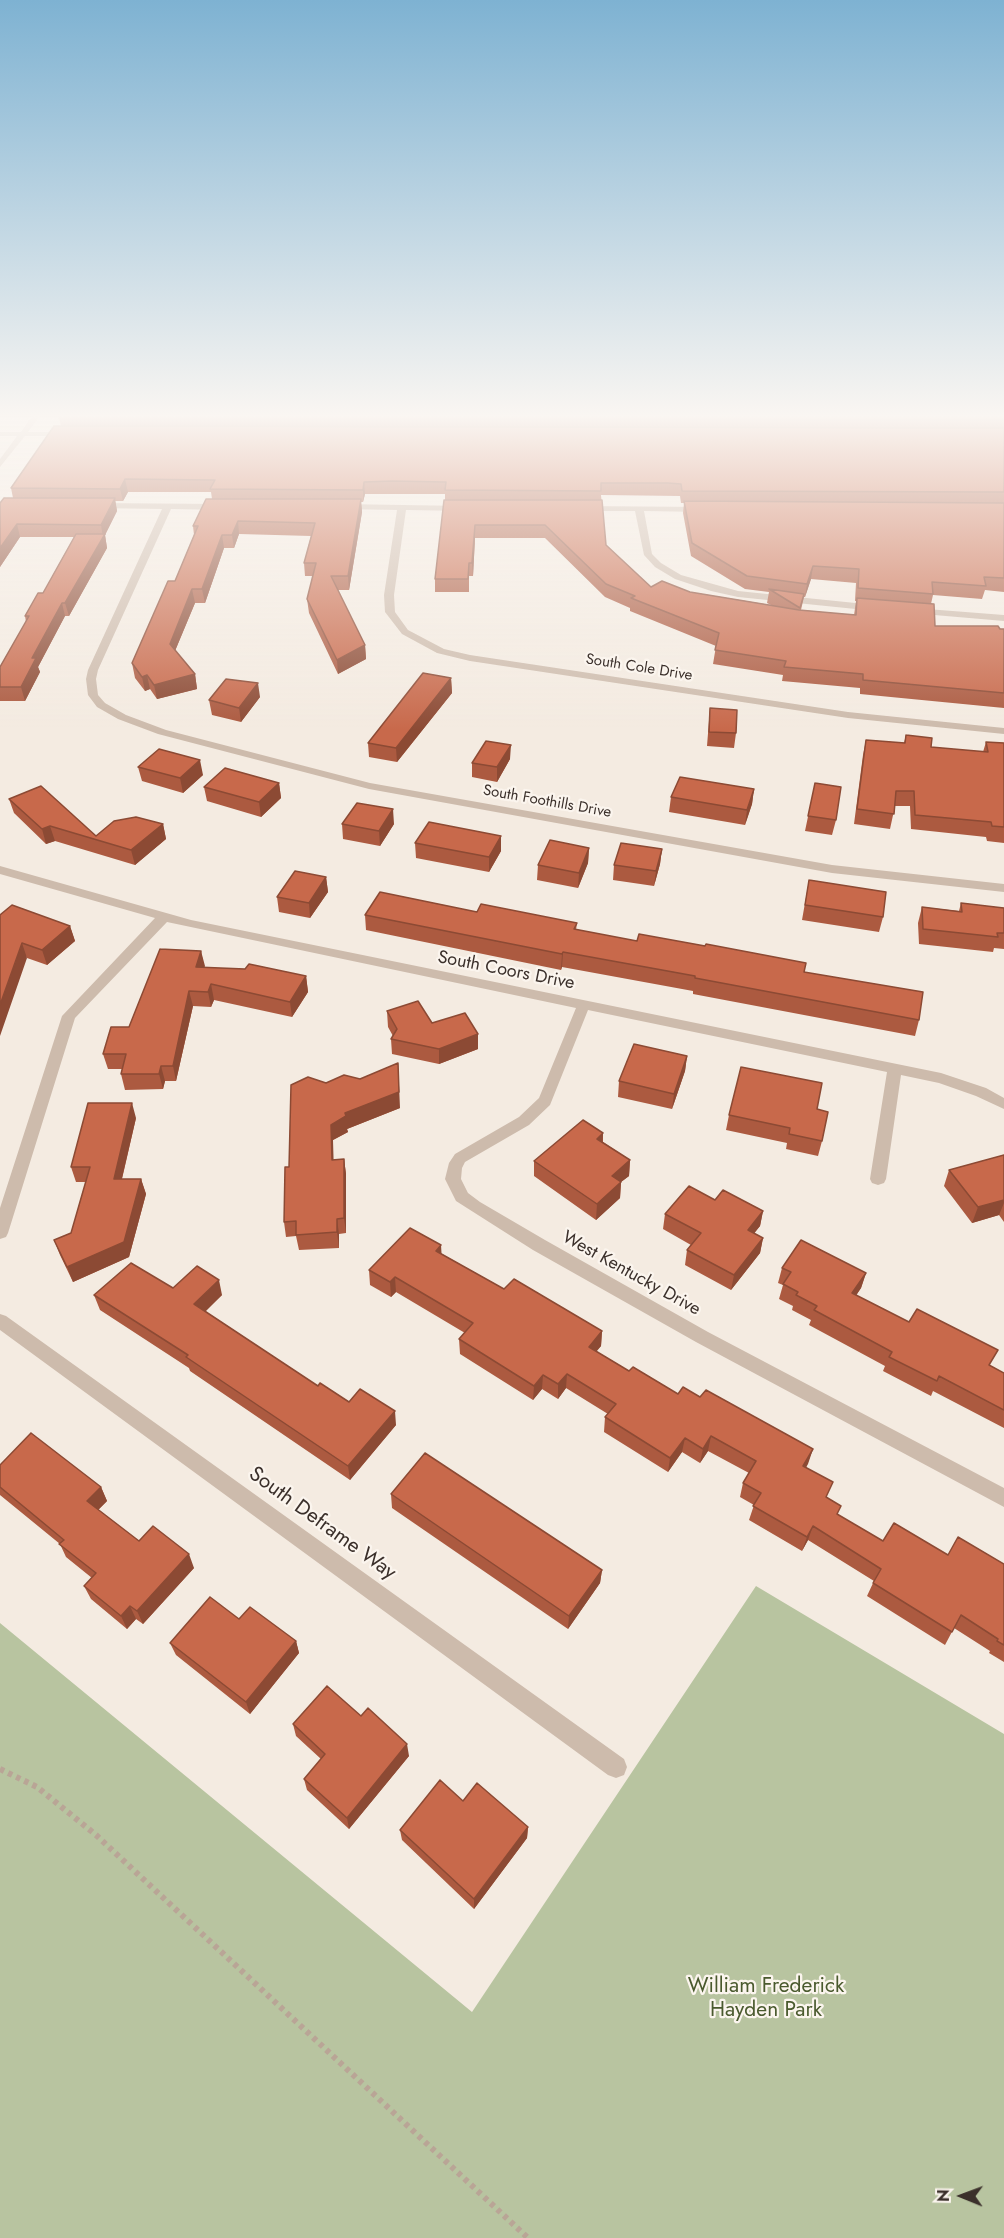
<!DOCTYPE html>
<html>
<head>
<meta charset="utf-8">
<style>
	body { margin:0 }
	#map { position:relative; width:1004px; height:2238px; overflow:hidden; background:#f4ebe1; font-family:Jost,sans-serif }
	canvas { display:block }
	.north { position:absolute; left:932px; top:2166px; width:60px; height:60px; -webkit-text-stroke:4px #fbf5ee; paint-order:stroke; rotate:271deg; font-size:16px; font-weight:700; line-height:24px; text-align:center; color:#3b302b }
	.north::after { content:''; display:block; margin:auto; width:21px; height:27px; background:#3b302b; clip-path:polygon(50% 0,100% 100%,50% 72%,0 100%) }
</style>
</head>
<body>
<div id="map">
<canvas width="1004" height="2238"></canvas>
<div class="north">N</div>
</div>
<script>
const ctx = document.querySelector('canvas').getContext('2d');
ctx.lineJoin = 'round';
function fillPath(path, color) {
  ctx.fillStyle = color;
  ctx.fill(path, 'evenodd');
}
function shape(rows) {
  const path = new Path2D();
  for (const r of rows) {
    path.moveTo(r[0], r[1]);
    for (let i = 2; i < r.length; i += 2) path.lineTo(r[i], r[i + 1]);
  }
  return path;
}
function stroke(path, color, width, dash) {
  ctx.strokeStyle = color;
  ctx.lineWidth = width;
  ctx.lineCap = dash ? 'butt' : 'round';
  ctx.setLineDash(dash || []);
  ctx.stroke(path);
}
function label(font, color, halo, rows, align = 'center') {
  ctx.font = font + ' Jost,sans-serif';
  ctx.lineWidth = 4.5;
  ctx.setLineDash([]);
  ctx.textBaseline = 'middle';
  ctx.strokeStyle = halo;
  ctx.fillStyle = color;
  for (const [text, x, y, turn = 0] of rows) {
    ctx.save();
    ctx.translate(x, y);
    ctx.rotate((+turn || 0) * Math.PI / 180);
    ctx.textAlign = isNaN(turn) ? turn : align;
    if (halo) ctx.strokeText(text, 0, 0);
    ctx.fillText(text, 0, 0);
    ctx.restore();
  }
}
fillPath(shape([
	[756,1586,1004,1734,1004,2238,0,2238,0,1623,472,2012]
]), '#b8c4a0');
stroke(shape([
	[0,1769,37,1787,96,1835,528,2238]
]), '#b9a596', 6, [4.5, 4.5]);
fillPath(shape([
	[32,416,40,416,28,432,69,432,73,434,69,436,25,436,0,467,0,459,17,436,0,436,0,432,21,432,32,416],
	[96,503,222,504,226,507,222,510,171,509,98,670,96,679,98,695,105,703,126,715,166,730,370,783,832,865,1004,884,1004,892,832,873,369,789,158,734,118,719,97,707,88,695,86,679,88,670,162,509,93,508,93,504,96,503],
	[342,504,465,506,466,508,462,511,406,510,394,595,395,612,408,630,444,649,470,655,848,712,1004,728,1004,734,848,718,470,661,437,653,402,634,385,612,384,595,397,510,339,509,339,505,342,504],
	[579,506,705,507,705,511,702,512,644,511,652,554,661,563,681,575,738,591,875,605,880,608,875,611,738,597,711,591,675,579,655,567,644,555,635,511,582,511,578,508,579,506],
	[914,608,1004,615,1004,621,911,613,911,609,914,608],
	[0,866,191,920,941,1073,986,1088,1004,1098,1004,1109,976,1096,939,1083,901,1075,886,1179,884,1183,878,1185,872,1183,870,1179,887,1072,588,1010,550,1105,529,1125,465,1162,462,1168,461,1179,468,1193,480,1202,545,1240,708,1332,1004,1488,1004,1507,696,1342,533,1250,456,1201,445,1179,449,1163,455,1154,519,1117,539,1098,576,1008,167,922,75,1018,8,1233,6,1237,0,1239,0,1208,62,1016,155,918,0,874,0,866],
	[0,1314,6,1316,624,1759,627,1767,624,1775,616,1778,608,1775,0,1330,0,1314]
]), '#cdbbac');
fillPath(shape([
	[1004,416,1004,592,985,590,982,599,933,595,931,604,935,626,1004,629,1004,708,860,694,860,688,782,681,783,675,713,664,716,646,630,611,630,608,605,597,545,538,475,538,473,576,469,576,469,592,435,592,435,579,445,500,445,494,365,494,363,502,361,502,362,512,349,590,337,590,365,645,366,659,338,674,309,613,307,599,313,576,305,576,304,563,311,536,239,534,234,548,224,548,205,603,195,603,175,651,195,674,197,689,157,699,150,689,145,691,135,678,132,663,175,581,194,535,193,526,212,499,211,492,128,492,123,501,115,501,117,511,105,535,107,548,69,616,65,616,38,667,40,672,25,701,0,701,0,667,26,622,25,616,43,593,74,537,20,537,0,567,0,503,13,498,11,488,61,426,59,418],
	[601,495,680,496,681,503,684,503,683,513,691,556,745,589,769,592,767,603,771,605,690,592,651,587,606,545],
	[811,579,856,583,855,601,856,601,854,615,801,610,804,597,805,597],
	[451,678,452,693,397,762,369,757,368,743],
	[260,697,241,722,212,715,209,700],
	[710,708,736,733,734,748,707,746],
	[906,735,931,747,983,752,986,742,1004,743,1004,843,987,841,986,837,911,829,910,806,895,806,890,829,854,824,863,755,866,740,904,743],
	[510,759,497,782,472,777,472,763],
	[138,767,203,775,183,793,142,781],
	[279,783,281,798,261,817,207,801,204,787],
	[815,783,836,820,832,835,805,831],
	[754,789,752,804,745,825,669,812,671,797],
	[9,799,96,836,163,824,166,839,135,865,55,841,46,844,14,813],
	[342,824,394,824,380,846,343,839],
	[501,836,501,851,489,872,416,858,415,843],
	[589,848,588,863,578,888,537,880,538,865],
	[662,849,660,864,654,886,613,880,614,865],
	[326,877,328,892,310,918,279,912,277,897],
	[809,880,883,917,879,932,802,920],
	[961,903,1004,908,1004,949,994,948,993,952,919,944,918,923,922,907,959,911],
	[477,912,577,923,576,930,804,972,919,1020,915,1036,693,994,693,991,562,967,561,970,366,930,365,915],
	[0,915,70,926,75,941,47,965,27,958],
	[201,951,204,967,306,976,308,992,292,1017,214,1000,211,1007,193,1006,176,1081,165,1081,163,1089,125,1090,121,1074,122,1069,108,1069,103,1054],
	[387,1011,432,1023,478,1049,439,1064,392,1054,391,1039,393,1036,388,1027],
	[687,1056,685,1071,672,1109,618,1097,619,1081],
	[326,1083,400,1108,347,1129,348,1132,333,1140,333,1160,344,1159,346,1174,346,1233,339,1234,339,1248,299,1250,296,1236,286,1237,284,1222,289,1167],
	[817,1109,822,1141,818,1156,786,1149,787,1143,726,1130,729,1115],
	[136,1118,122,1179,141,1179,146,1194,129,1257,73,1282,60,1255,54,1240,71,1233,86,1182,76,1182,71,1167],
	[603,1133,603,1142,630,1160,629,1176,621,1182,620,1198,596,1220,534,1176,534,1161],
	[1004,1155,1004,1222,999,1215,972,1223,944,1186,949,1170],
	[715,1200,763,1211,760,1226,754,1233,763,1238,760,1253,731,1290,685,1265,687,1250,691,1245,663,1229,665,1214],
	[442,1254,504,1289,602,1331,601,1346,596,1351,629,1371,678,1394,700,1397,813,1449,806,1467,838,1515,883,1541,948,1555,1004,1564,1004,1662,989,1653,990,1651,954,1628,945,1645,867,1596,874,1581,808,1540,802,1551,749,1520,754,1505,740,1497,743,1483,749,1473,708,1451,700,1463,682,1452,668,1472,604,1432,605,1417,608,1414,566,1388,558,1399,542,1389,533,1400,460,1354,459,1339,465,1333,396,1292,391,1297,370,1285,369,1270],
	[782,1268,866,1273,861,1288,856,1295,1004,1373,1004,1428,933,1391,931,1396,883,1371,885,1366,809,1325,811,1320,792,1310,793,1306,779,1299,783,1285,778,1283],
	[173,1288,222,1295,205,1311,318,1386,396,1425,350,1480,190,1371,189,1368,100,1310,94,1295],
	[0,1465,101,1487,107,1501,98,1510,139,1541,194,1568,143,1624,136,1619,127,1629,91,1599,84,1586,92,1578,66,1557,60,1544,0,1495],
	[391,1494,602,1570,600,1583,568,1629,392,1508],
	[239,1619,296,1641,299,1653,250,1714,176,1655,170,1643],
	[361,1716,409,1756,349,1829,307,1790,304,1779,321,1759,296,1736,293,1724],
	[463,1801,528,1827,527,1838,474,1909,402,1840,400,1830]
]), '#ac5a40');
fillPath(shape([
	[125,479,128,492,123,501,120,489],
	[364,482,365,494,363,502,363,490],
	[115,498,117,511,105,535,107,548,69,616,65,603,103,537,101,525],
	[361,499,362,512,349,590,348,576],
	[238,521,239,534,234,548,232,535],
	[17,524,20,537,0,567,0,548],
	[475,525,475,538,473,576,472,563],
	[222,535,224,548,205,603,202,589],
	[813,566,811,579,805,597,807,584],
	[192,589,195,603,172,658,170,644],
	[62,603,65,616,38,667,40,672,25,701,21,687,32,658],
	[365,645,366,659,338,674,337,660],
	[195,674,197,689,157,699,154,685],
	[147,675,150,689,145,691,142,677],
	[451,678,452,693,397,762,396,748],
	[258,683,260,697,241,722,239,708],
	[511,745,510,759,497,782,497,767],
	[200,760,203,775,183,793,180,778],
	[279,783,281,798,261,817,259,802],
	[754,789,752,804,745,825,747,810],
	[393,809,394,824,380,846,379,831],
	[163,824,166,839,135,865,131,850],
	[50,826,55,841,46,844,42,829],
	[501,836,501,851,489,872,489,857],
	[589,848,588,863,578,888,579,873],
	[662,849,660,864,654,886,656,871],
	[326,877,328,892,310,918,309,903],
	[70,926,75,941,47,965,42,950],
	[22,943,27,958,0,1036,0,1005],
	[201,951,205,966,199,982,196,967],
	[563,952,562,967,561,970,562,954],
	[306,976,308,992,292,1017,290,1002],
	[211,984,214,1000,211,1007,208,992],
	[189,991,193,1006,176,1081,173,1066],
	[478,1034,478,1049,439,1064,439,1049],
	[687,1056,685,1071,672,1109,674,1094],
	[398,1063,400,1108,347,1129,348,1132,333,1140,334,1175,332,1160,331,1125,345,1113],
	[161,1066,165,1081,163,1089,159,1074],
	[132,1103,136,1118,118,1195,114,1179],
	[603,1133,602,1149,597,1139],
	[344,1159,346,1174,346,1233,344,1218],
	[630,1160,629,1176,621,1182,620,1198,596,1220,597,1204,612,1176],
	[141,1179,146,1194,129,1257,73,1282,67,1267],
	[1004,1200,1004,1203,999,1215,972,1223,978,1207],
	[763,1211,760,1226,745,1245,748,1230],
	[337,1219,339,1234,339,1248,337,1232],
	[763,1238,760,1253,731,1290,734,1275],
	[441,1245,442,1261,436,1251],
	[866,1273,861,1288,848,1308,852,1293],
	[395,1277,396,1292,391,1297,390,1282],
	[219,1280,222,1295,198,1319,194,1304],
	[602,1331,601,1346,588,1362,589,1347],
	[567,1374,566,1388,558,1399,558,1384],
	[543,1375,542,1389,533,1400,534,1386],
	[395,1411,396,1425,350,1480,348,1466],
	[711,1436,708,1451,700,1463,703,1449],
	[685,1438,682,1452,668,1472,670,1458],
	[813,1449,808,1464,799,1480,803,1466],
	[101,1487,107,1501,93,1515,87,1501],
	[813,1526,808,1540,802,1551,807,1537],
	[189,1554,194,1568,143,1624,137,1611],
	[602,1570,600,1583,568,1629,569,1616],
	[130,1606,136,1619,127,1629,121,1616],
	[296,1641,299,1653,250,1714,246,1702],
	[407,1744,409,1756,349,1829,347,1818],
	[528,1827,527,1838,474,1909,474,1899]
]), '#8c4a34');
const building = shape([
	[61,416,1004,416,1004,420,59,418,61,416],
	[54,426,1004,428,1004,492,682,491,681,484,668,483,601,483,601,491,445,490,446,482,392,481,364,482,363,490,210,489,215,480,125,479,120,489,11,488,54,426],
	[4,498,115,498,101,525,17,524,0,548,0,503,4,498],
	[206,499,361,499,348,576,331,576,365,645,337,660,307,599,316,563,304,563,315,523,238,521,232,535,222,535,202,589,192,589,170,644,195,674,154,685,147,675,142,677,132,663,168,581,175,581,198,526,193,526,206,499],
	[444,500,602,500,606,545,651,587,662,581,690,592,799,610,856,615,857,598,934,604,935,626,998,626,1000,629,1004,629,1004,693,863,680,863,674,784,667,786,661,715,650,719,633,631,598,635,596,606,584,545,525,475,525,472,563,469,563,468,579,435,579,444,500],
	[684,501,1004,503,1004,578,984,577,986,586,932,582,933,594,858,588,859,569,813,566,807,584,747,576,692,543,684,501],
	[76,534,105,534,65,603,62,603,32,658,36,658,21,687,0,687,0,667,29,616,25,616,38,593,43,593,76,534],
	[769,589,804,594,800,608,769,589],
	[423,673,451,678,396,748,368,743,423,673],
	[226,679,258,683,239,708,209,700,226,679],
	[710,708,737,710,736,733,709,732,710,708],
	[906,735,932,738,931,747,988,752,986,742,1004,743,1004,827,992,826,991,822,915,815,914,791,896,791,894,814,857,809,866,740,905,743,906,735],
	[486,741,511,745,497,767,472,763,486,741],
	[159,749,200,760,180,778,138,767,159,749],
	[225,768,279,783,259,802,204,787,225,768],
	[680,777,754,789,747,810,671,797,680,777],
	[815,783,841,787,836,820,808,816,815,783],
	[41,786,96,836,114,821,136,817,163,824,131,850,50,826,42,829,9,799,41,786],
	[357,803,393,809,379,831,342,824,357,803],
	[429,822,501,836,489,857,415,843,429,822],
	[550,840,589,848,579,873,538,865,550,840],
	[621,843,662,849,656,871,614,865,621,843],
	[295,871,326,877,309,903,277,897,295,871],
	[809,880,886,892,883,917,805,905,809,880],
	[380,892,477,912,481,904,577,923,574,929,637,941,639,934,705,946,706,944,806,963,804,972,923,992,919,1020,695,978,695,976,563,952,562,954,365,915,380,892],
	[961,903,1004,908,1004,933,997,933,998,937,923,929,922,907,962,912,961,903],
	[12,905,70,926,42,950,22,943,0,1005,0,915,12,905],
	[160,949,201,951,196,967,245,969,249,964,306,976,290,1002,211,984,208,992,189,991,173,1066,161,1066,159,1074,121,1074,126,1054,103,1054,111,1027,129,1027,160,949],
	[418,1001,432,1023,465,1013,478,1034,439,1049,391,1039,397,1029,387,1011,418,1001],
	[634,1044,687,1056,674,1094,619,1081,634,1044],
	[398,1063,399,1092,345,1113,346,1116,331,1125,332,1160,344,1159,344,1218,337,1219,337,1232,296,1235,296,1221,284,1222,285,1167,289,1167,291,1085,308,1077,326,1083,344,1075,360,1079,398,1063],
	[741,1067,822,1083,817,1109,828,1112,822,1141,789,1134,790,1128,729,1115,741,1067],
	[88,1103,132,1103,114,1179,141,1179,124,1242,67,1267,54,1240,71,1233,90,1167,71,1167,88,1103],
	[583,1120,603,1133,597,1139,630,1160,612,1176,621,1182,597,1204,534,1161,583,1120],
	[1004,1155,1004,1200,978,1207,949,1170,1004,1155],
	[689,1186,715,1200,723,1190,763,1211,748,1230,763,1238,734,1275,687,1250,701,1233,665,1214,689,1186],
	[410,1228,441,1245,436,1251,504,1289,514,1279,602,1331,589,1347,629,1371,633,1367,678,1394,683,1387,700,1397,706,1390,813,1449,803,1466,833,1482,826,1497,841,1506,837,1514,883,1541,894,1523,948,1555,958,1537,1004,1564,1004,1645,997,1641,998,1639,961,1615,952,1632,873,1583,881,1569,813,1526,807,1537,753,1506,761,1493,743,1483,756,1461,711,1436,703,1449,685,1438,670,1458,605,1417,616,1404,567,1374,558,1384,543,1375,534,1386,459,1339,473,1323,395,1277,390,1282,369,1270,410,1228],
	[801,1240,866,1273,852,1293,909,1322,917,1309,998,1350,989,1365,1004,1373,1004,1410,939,1376,937,1381,889,1357,892,1352,814,1310,817,1306,796,1295,798,1292,783,1284,791,1272,782,1268,801,1240],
	[131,1263,173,1288,197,1266,219,1280,194,1304,318,1386,320,1383,349,1402,360,1389,395,1411,348,1466,186,1357,188,1355,94,1295,131,1263],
	[31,1433,101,1487,87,1501,139,1541,153,1526,189,1554,137,1611,130,1606,121,1616,84,1586,96,1573,59,1544,64,1540,0,1487,0,1465,31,1433],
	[425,1453,602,1570,569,1616,391,1494,425,1453],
	[210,1597,239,1619,250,1607,296,1641,246,1702,170,1643,210,1597],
	[327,1686,361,1716,368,1708,407,1744,347,1818,304,1779,325,1754,293,1724,327,1686],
	[440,1780,463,1801,477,1783,528,1827,474,1899,400,1830,440,1780]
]);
fillPath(building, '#c8694b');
stroke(building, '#8c4a34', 1.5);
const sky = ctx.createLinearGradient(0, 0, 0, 730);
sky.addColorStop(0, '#7eb2d2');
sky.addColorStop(0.57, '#faf6f2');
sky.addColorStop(1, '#faf6f200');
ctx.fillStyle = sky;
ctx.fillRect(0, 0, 1004, 730);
label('15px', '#3b302b', '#fbf5ee', [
	["South Cole Drive",639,668,9],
	["South Foothills Drive",547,802,10]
]);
label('18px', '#3b302b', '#fbf5ee', [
	["South Coors Drive",506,971,11],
	["West Kentucky Drive",631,1274,29]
]);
label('21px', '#3b302b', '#fbf5ee', [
	["South Deframe Way",322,1524,36]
]);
label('21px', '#4a5a2e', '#fbf5ee', [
	["William Frederick",766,1987],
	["Hayden Park",766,2011]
]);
</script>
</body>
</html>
